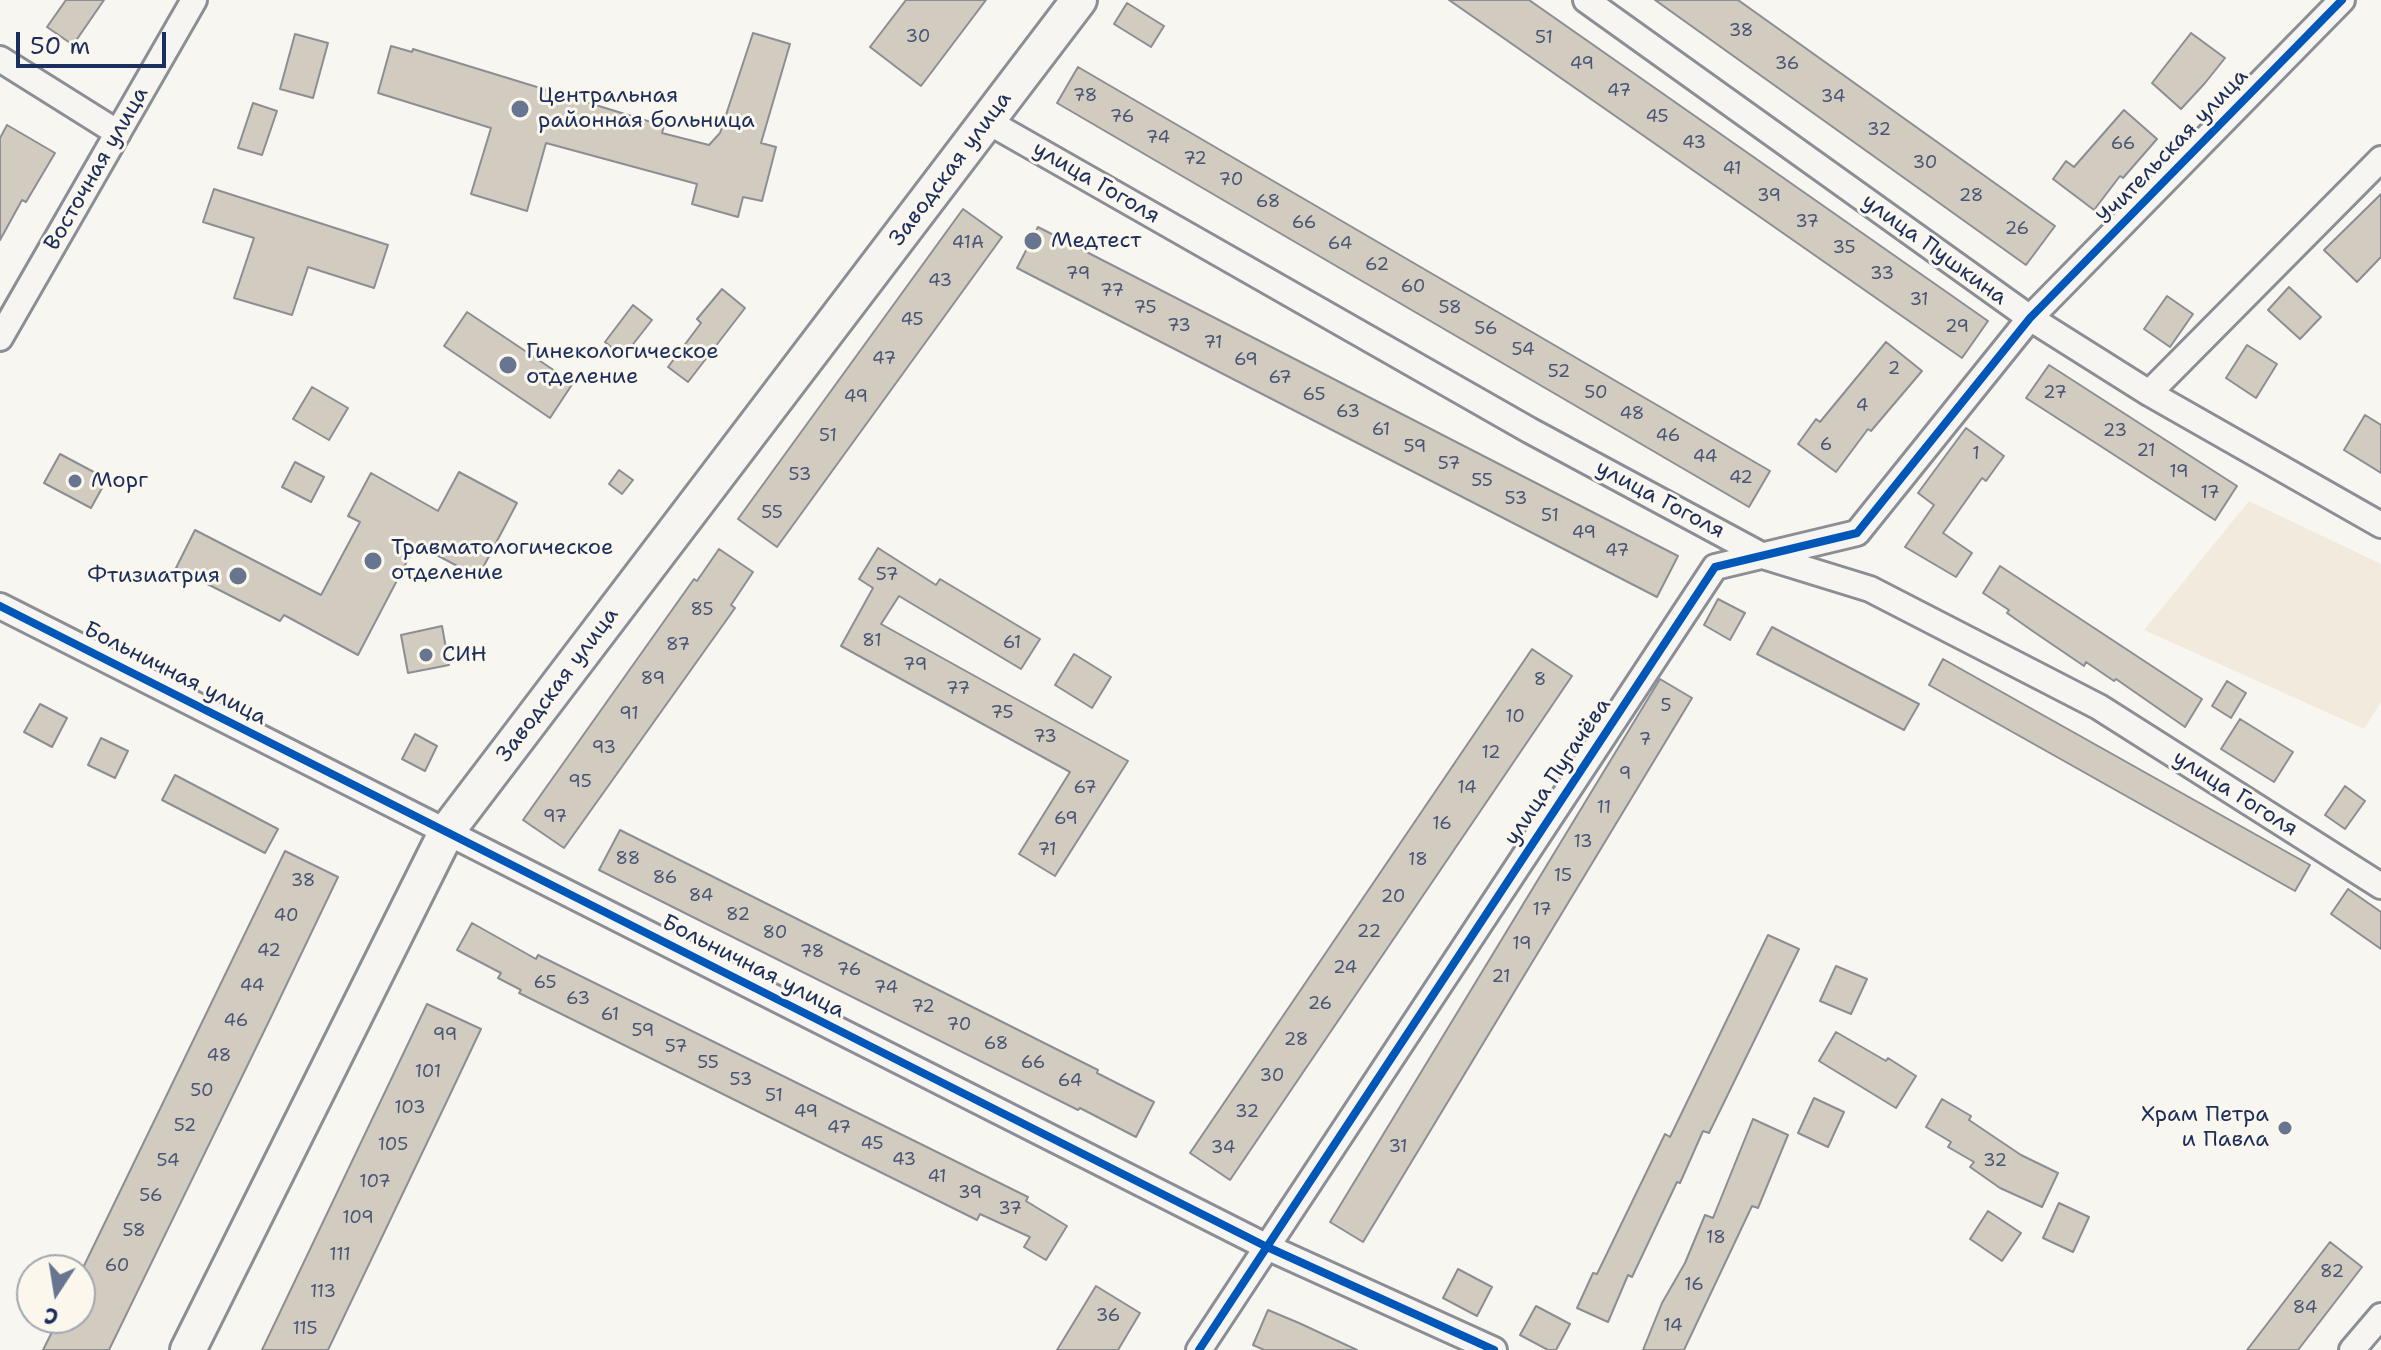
<!DOCTYPE html>
<html>
<head>
<meta charset="utf-8">
<style>
	body { margin:0 }
	#map { position:relative; width:2381px; height:1350px; overflow:hidden; background:#f8f6f0; font-family:"Shantell Sans",sans-serif }
	canvas { display:block }
	.north { position:absolute; left:16px; top:1254px; width:80px; height:80px; box-sizing:border-box; background:#fbf7ec; border:2px solid #a1a7b3; border-radius:50%; rotate:192deg; font-size:22px; font-weight:700; line-height:32px; text-align:center; color:#1b2f5e }
	.north::after { content:''; display:block; margin:auto; width:28px; height:36px; background:#687591; clip-path:polygon(50% 0,100% 100%,50% 72%,0 100%) }
	.scale { position:absolute; left:16px; top:32px; width:150px; height:36px; box-sizing:border-box; border:4px solid #1b2f5e; border-top:0; padding-left:10px; font-size:24px; line-height:28px; white-space:nowrap; color:#1b2f5e; -webkit-text-stroke:6px #fbf7ec; paint-order:stroke }
</style>
</head>
<body>
<div id="map">
<canvas width="2381" height="1350"></canvas>
<div class="north">С</div>
<div class="scale">50 m</div>
</div>
<script>
const ctx = document.querySelector('canvas').getContext('2d');
ctx.lineJoin = 'round';
function fillPath(path, color) {
  ctx.fillStyle = color;
  ctx.fill(path, 'evenodd');
}
function shape(rows) {
  const path = new Path2D();
  for (const r of rows) {
    path.moveTo(r[0], r[1]);
    for (let i = 2; i < r.length; i += 2) path.lineTo(r[i], r[i + 1]);
  }
  return path;
}
function stroke(path, color, width, dash) {
  ctx.strokeStyle = color;
  ctx.lineWidth = width;
  ctx.lineCap = dash ? 'butt' : 'round';
  ctx.setLineDash(dash || []);
  ctx.stroke(path);
}
function label(font, color, halo, rows, align = 'center') {
  ctx.font = font + ' "Shantell Sans",sans-serif';
  ctx.lineWidth = 6;
  ctx.setLineDash([]);
  ctx.textBaseline = 'middle';
  ctx.strokeStyle = halo;
  ctx.fillStyle = color;
  for (const [text, x, y, turn = 0] of rows) {
    ctx.save();
    ctx.translate(x, y);
    ctx.rotate((+turn || 0) * Math.PI / 180);
    ctx.textAlign = isNaN(turn) ? turn : align;
    if (halo) ctx.strokeText(text, 0, 0);
    ctx.fillText(text, 0, 0);
    ctx.restore();
  }
}
fillPath(shape([
	[2249,501,2381,564,2381,702,2364,729,2144,630]
]), '#f2eadc');
const building = shape([
	[66,0,104,0,73,45,47,27,66,0],
	[906,0,986,0,921,86,870,47,906,0],
	[1449,0,1529,0,1988,321,1962,358,1449,0],
	[1655,0,1738,0,2055,226,2026,265,1655,0],
	[1127,3,1164,26,1151,47,1114,24,1127,3],
	[753,33,790,44,761,143,776,147,762,201,743,197,738,217,692,204,697,184,546,143,527,211,471,194,491,128,378,93,391,46,412,52,413,49,664,126,662,133,709,145,720,133,753,33],
	[2191,33,2225,58,2205,83,2181,109,2152,83,2191,33],
	[295,34,328,43,313,98,280,89,295,34],
	[1078,67,1770,471,1749,507,1057,103,1078,67],
	[253,103,277,111,262,155,238,148,253,103],
	[2124,110,2157,139,2123,178,2120,176,2094,210,2053,179,2066,161,2074,167,2124,110],
	[7,125,55,153,26,202,22,200,0,240,0,138,7,125],
	[214,189,388,245,374,288,308,267,292,315,234,298,254,238,203,222,214,189],
	[2381,194,2381,257,2357,282,2324,250,2381,194],
	[963,209,1002,237,777,547,738,519,963,209],
	[1038,227,1678,556,1657,597,1017,268,1038,227],
	[2289,287,2321,317,2300,339,2268,310,2289,287],
	[722,289,745,308,688,382,668,367,701,323,697,319,722,289],
	[2167,296,2193,314,2170,347,2144,329,2167,296],
	[633,305,652,320,623,357,605,342,633,305],
	[467,312,573,383,550,418,444,346,467,312],
	[1886,342,1922,371,1871,431,1868,429,1836,472,1798,444,1816,419,1820,422,1886,342],
	[2247,345,2277,364,2256,398,2226,378,2247,345],
	[2049,365,2237,486,2215,520,2026,398,2049,365],
	[312,387,348,408,329,440,293,419,312,387],
	[2365,415,2381,425,2381,473,2344,450,2365,415],
	[1966,428,2004,456,1986,481,1982,478,1943,533,1972,553,1956,577,1905,547,1934,505,1918,493,1966,428],
	[60,454,107,479,91,508,44,483,60,454],
	[295,462,324,477,311,502,282,487,295,462],
	[619,470,633,480,622,494,609,484,619,470],
	[459,472,517,503,478,577,416,544,358,655,284,615,280,621,176,568,195,530,321,595,360,522,348,516,371,473,438,511,459,472],
	[878,548,936,585,940,579,1040,639,1021,669,899,596,881,624,1128,761,1055,876,1019,854,1070,772,841,646,873,588,859,579,878,548],
	[719,549,753,572,731,605,735,608,564,848,523,820,694,579,697,581,719,549],
	[2000,566,2202,699,2185,727,2116,679,2114,681,2086,662,2084,666,2034,632,2007,613,2009,610,1983,593,2000,566],
	[1718,599,1745,613,1730,640,1704,625,1718,599],
	[442,626,449,665,408,673,401,635,442,626],
	[1772,627,1919,704,1904,730,1757,654,1772,627],
	[1532,649,1572,676,1230,1180,1190,1153,1532,649],
	[1074,654,1111,677,1092,708,1055,685,1074,654],
	[1943,659,2310,865,2295,891,1929,685,1943,659],
	[1660,679,1692,698,1363,1242,1330,1222,1660,679],
	[2227,681,2246,693,2231,718,2212,706,2227,681],
	[40,704,67,718,52,747,24,732,40,704],
	[2240,719,2293,752,2274,782,2221,749,2240,719],
	[415,734,437,746,425,771,402,759,415,734],
	[101,738,128,751,115,778,88,765,101,738],
	[175,775,278,829,265,853,162,800,175,775],
	[2345,786,2365,801,2345,829,2325,815,2345,786],
	[620,830,1098,1070,1097,1073,1154,1102,1136,1137,1080,1108,1078,1110,599,870,620,830],
	[285,851,338,877,271,1017,109,1350,43,1350,59,1318,80,1318,80,1274,285,851],
	[2348,889,2381,912,2381,949,2331,914,2348,889],
	[472,923,536,959,538,955,1028,1197,1026,1201,1067,1226,1046,1260,1024,1247,1030,1237,980,1214,977,1220,519,993,521,990,498,978,501,973,457,950,472,923],
	[1768,935,1799,949,1709,1133,1703,1131,1680,1183,1677,1182,1632,1277,1628,1275,1608,1322,1577,1308,1593,1273,1597,1274,1665,1134,1670,1137,1768,935],
	[1836,966,1867,979,1851,1014,1820,1001,1836,966],
	[427,1004,481,1029,446,1103,328,1350,262,1350,427,1004],
	[1836,1032,1886,1061,1888,1058,1916,1076,1896,1108,1819,1061,1836,1032],
	[1814,1098,1844,1112,1828,1147,1798,1133,1814,1098],
	[1942,1099,1971,1116,1969,1120,2021,1155,2058,1173,2042,1207,2000,1188,1970,1167,1974,1162,1948,1147,1951,1142,1926,1127,1942,1099],
	[1753,1119,1788,1135,1758,1208,1752,1206,1684,1350,1643,1350,1662,1303,1685,1263,1705,1215,1713,1218,1753,1119],
	[2059,1203,2089,1217,2073,1252,2043,1238,2059,1203],
	[1988,1211,2021,1233,2002,1261,1970,1239,1988,1211],
	[2330,1242,2362,1267,2298,1350,2247,1350,2330,1242],
	[1458,1269,1492,1287,1477,1316,1443,1298,1458,1269],
	[1096,1286,1140,1313,1118,1350,1057,1350,1096,1286],
	[1536,1306,1570,1324,1556,1350,1548,1350,1520,1335,1536,1306],
	[1268,1310,1299,1323,1357,1350,1264,1350,1253,1345,1268,1310]
]);
fillPath(building, '#d2cbc0');
stroke(building, '#8b8e94', 2);
const street = shape([
	[1586,0,2030,318,2149,393,2381,525],
	[0,59,118,133],
	[987,121,1529,430,1763,556,1870,589,2099,707,2381,886],
	[0,338,194,0],
	[2149,393,2381,159],
	[0,606,1265,1246,1494,1350],
	[1199,1350,1715,567,1857,533,2030,318,2342,0],
	[2352,1350,2381,1316]
]);
const secondary = shape([
	[188,1350,447,831,1079,0]
]);
stroke(street, '#8b8e94', 30);
stroke(secondary, '#8b8e94', 40);
stroke(street, '#f6f5f1', 24);
stroke(secondary, '#f6f5f1', 34);
stroke(shape([
	[0,606,1265,1246,1494,1350],
	[1199,1350,1715,567,1857,533,2030,318,2342,0]
]), '#0057b8', 8);
for (const [x, y, r, color] of [
	[520,109,10,"#687591"],
	[1033,241,10,"#687591"],
	[508,365,10,"#687591"],
	[75,481,8,"#687591"],
	[373,561,10,"#687591"],
	[238,576,10,"#687591"],
	[426,655,8,"#687591"],
	[2285,1128,8,"#687591"]
]) {
  const dot = new Path2D();
  dot.arc(x, y, r, 0, 2 * Math.PI);
  ctx.fillStyle = color;
  ctx.fill(dot);
  stroke(dot, '#fbf7ec', 3);
}
label('18px', '#495676', null, [
	["38",1741,31],
	["30",918,37],
	["51",1544,38],
	["49",1582,64],
	["36",1787,64],
	["47",1619,91],
	["78",1085,96],
	["34",1833,97],
	["76",1122,117],
	["45",1657,117],
	["32",1879,130],
	["74",1158,138],
	["43",1694,143],
	["66",2123,144],
	["72",1195,159],
	["30",1925,163],
	["41",1732,169],
	["70",1231,180],
	["39",1769,196],
	["28",1971,196],
	["68",1268,202],
	["37",1807,222],
	["66",1304,223],
	["26",2017,229],
	["41А",968,243],
	["64",1340,244],
	["35",1844,248],
	["62",1377,265],
	["79",1078,274],
	["33",1882,274],
	["43",940,281],
	["60",1413,287],
	["77",1112,291],
	["31",1919,300],
	["75",1145,308],
	["58",1450,308],
	["45",912,320],
	["73",1179,326],
	["29",1957,327],
	["56",1486,329],
	["71",1213,343],
	["54",1523,350],
	["47",884,359],
	["69",1246,360],
	["2",1894,369],
	["52",1559,372],
	["67",1280,378],
	["50",1596,393],
	["27",2055,393],
	["65",1314,395],
	["49",856,397],
	["4",1862,406],
	["63",1348,412],
	["48",1632,414],
	["61",1381,430],
	["23",2115,431],
	["51",828,436],
	["46",1668,436],
	["6",1826,445],
	["59",1415,447],
	["21",2146,451],
	["1",1976,454],
	["44",1705,457],
	["57",1449,464],
	["19",2179,472],
	["53",800,475],
	["42",1741,478],
	["55",1482,481],
	["17",2210,493],
	["53",1516,499],
	["55",772,513],
	["51",1550,516],
	["49",1584,533],
	["47",1617,551],
	["57",887,575],
	["85",702,610],
	["81",872,641],
	["61",1012,643],
	["87",678,645],
	["79",915,665],
	["89",653,679],
	["8",1540,680],
	["77",958,689],
	["5",1666,706],
	["75",1002,713],
	["91",629,714],
	["10",1515,717],
	["73",1045,737],
	["7",1645,740],
	["93",604,748],
	["12",1491,753],
	["9",1625,774],
	["95",580,782],
	["67",1085,788],
	["14",1467,788],
	["11",1604,808],
	["97",555,817],
	["69",1066,819],
	["16",1442,824],
	["13",1583,842],
	["71",1047,850],
	["88",628,859],
	["18",1418,860],
	["15",1563,876],
	["86",665,878],
	["38",303,881],
	["84",701,896],
	["20",1393,897],
	["17",1542,910],
	["82",738,915],
	["40",286,916],
	["22",1369,932],
	["80",775,933],
	["19",1522,944],
	["42",269,951],
	["78",812,952],
	["24",1345,968],
	["76",849,970],
	["21",1501,977],
	["65",545,983],
	["44",252,986],
	["74",886,988],
	["63",578,999],
	["26",1320,1004],
	["72",923,1007],
	["61",610,1015],
	["46",236,1021],
	["70",959,1025],
	["59",643,1031],
	["99",445,1035],
	["28",1296,1040],
	["68",996,1044],
	["57",676,1047],
	["48",219,1056],
	["55",708,1063],
	["66",1033,1063],
	["101",428,1072],
	["30",1272,1076],
	["53",741,1080],
	["64",1070,1081],
	["50",202,1091],
	["51",774,1096],
	["103",410,1108],
	["49",806,1112],
	["32",1247,1112],
	["52",185,1126],
	["47",839,1128],
	["45",872,1144],
	["105",393,1145],
	["31",1398,1147],
	["34",1223,1148],
	["43",904,1160],
	["54",168,1161],
	["32",1995,1161],
	["41",937,1177],
	["107",375,1182],
	["39",970,1193],
	["56",151,1196],
	["37",1010,1209],
	["109",358,1218],
	["58",134,1231],
	["18",1716,1238],
	["111",340,1255],
	["60",117,1266],
	["82",2332,1272],
	["16",1694,1285],
	["113",323,1292],
	["84",2305,1308],
	["36",1108,1316],
	["14",1673,1326],
	["115",305,1329]
]);
label('22px', '#1b2f5e', '#fbf7ec', [
	["Центральная",538,96],
	["районная больница",538,121],
	["Медтест",1051,241],
	["Гинекологическое",526,352],
	["отделение",526,377],
	["Морг",91,481],
	["Травматологическое",391,548],
	["отделение",391,573],
	["Фтизиатрия",220,576,"right"],
	["СИН",442,655],
	["Храм Петра",2269,1115,"right"],
	["и Павла",2269,1140,"right"]
], 'left');
label('22px', '#1b2f5e', '#fbf7ec', [
	["Учительская улица",2173,147,-46],
	["Восточная улица",97,169,-60],
	["Заводская улица",951,169,-53],
	["улица Гоголя",1096,183,30],
	["улица Пушкина",1934,250,36],
	["улица Гоголя",1660,500,28],
	["Больничная улица",175,674,27],
	["Заводская улица",558,685,-53],
	["улица Пугачёва",1558,772,-56],
	["улица Гоголя",2235,794,32],
	["Больничная улица",753,967,27]
]);
</script>
</body>
</html>
